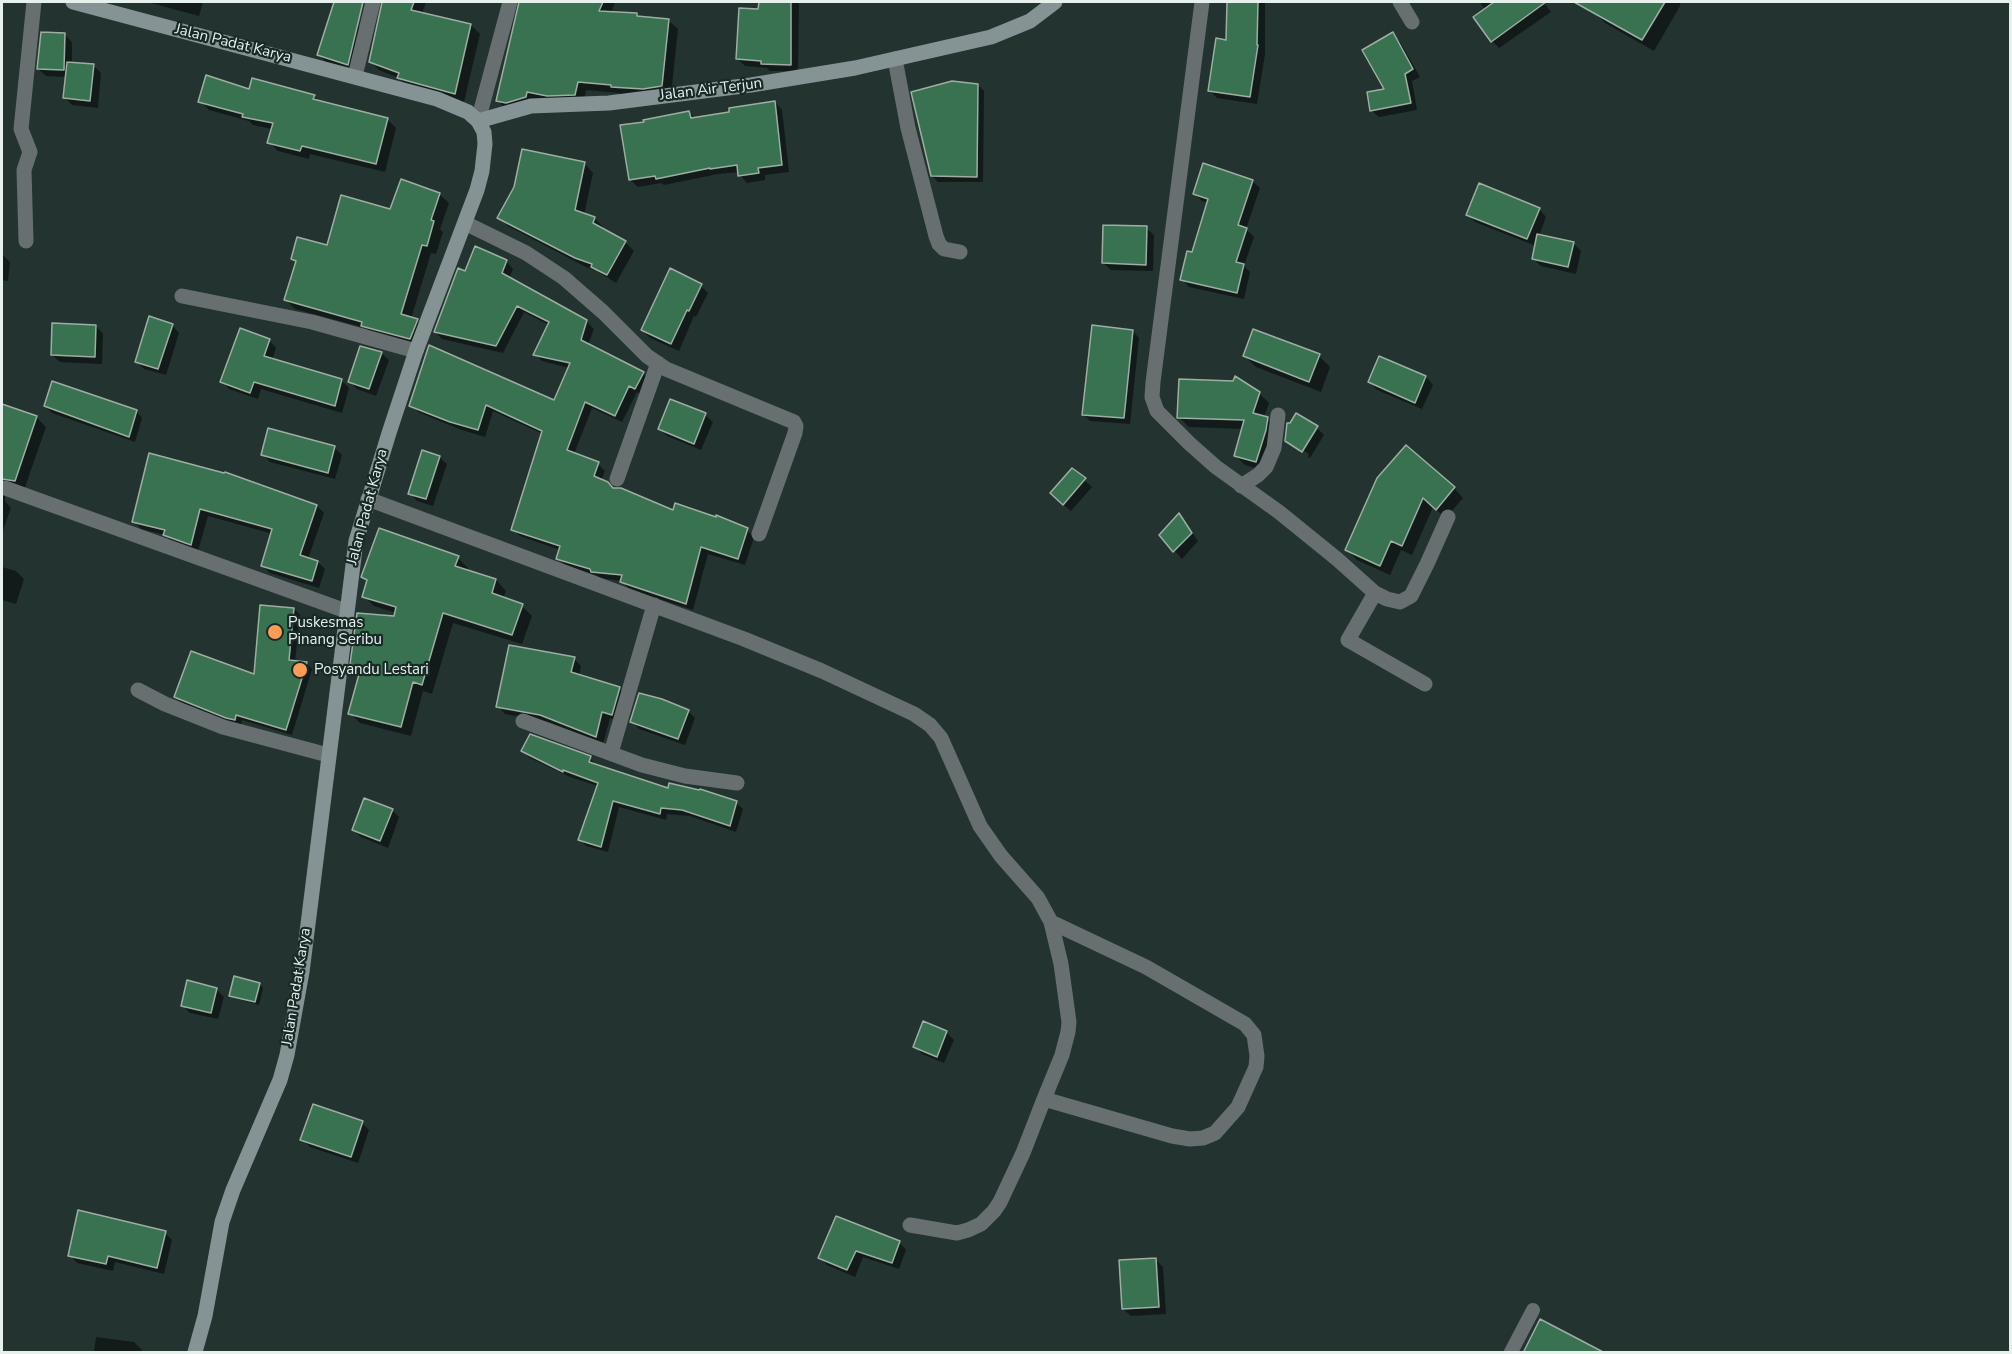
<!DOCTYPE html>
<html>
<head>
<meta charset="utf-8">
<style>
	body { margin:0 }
	#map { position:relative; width:2012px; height:1354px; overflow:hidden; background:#223330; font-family:"Nunito Sans",sans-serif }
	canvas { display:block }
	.frame { position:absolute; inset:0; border:3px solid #e6f1ee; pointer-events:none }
</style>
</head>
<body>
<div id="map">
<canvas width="2012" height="1354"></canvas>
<div class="frame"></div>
</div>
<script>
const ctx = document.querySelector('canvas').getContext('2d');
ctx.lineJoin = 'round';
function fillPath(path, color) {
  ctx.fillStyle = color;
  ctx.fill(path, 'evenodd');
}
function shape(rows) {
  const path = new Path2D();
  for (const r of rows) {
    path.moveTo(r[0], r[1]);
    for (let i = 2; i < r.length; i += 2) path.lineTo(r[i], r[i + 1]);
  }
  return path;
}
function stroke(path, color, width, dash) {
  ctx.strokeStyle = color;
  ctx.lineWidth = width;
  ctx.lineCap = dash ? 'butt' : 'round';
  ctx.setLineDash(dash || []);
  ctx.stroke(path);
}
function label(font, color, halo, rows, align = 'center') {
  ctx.font = font + ' "Nunito Sans",sans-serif';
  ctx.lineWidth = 4.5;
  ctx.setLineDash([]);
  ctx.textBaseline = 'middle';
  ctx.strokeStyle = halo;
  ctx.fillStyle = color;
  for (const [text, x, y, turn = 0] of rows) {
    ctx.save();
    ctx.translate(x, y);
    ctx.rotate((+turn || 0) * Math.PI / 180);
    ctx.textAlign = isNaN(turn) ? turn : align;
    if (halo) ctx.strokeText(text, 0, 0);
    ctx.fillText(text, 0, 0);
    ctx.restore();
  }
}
fillPath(shape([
	[147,2,203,2,199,16],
	[383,2,426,2,422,14,471,25,480,34,464,102,408,87,399,78,379,70,370,61],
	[521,2,615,2,611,14,636,15,638,17,668,20,678,29,671,95,622,96,619,93,586,90,584,103,507,110,498,101],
	[760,2,799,2,798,71,770,71,767,68,745,66,738,59,760,10],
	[1229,2,1265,2,1265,54,1257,104,1217,98,1209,90,1228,42],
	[1480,2,1543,2,1551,12,1499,48,1492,41,1485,10],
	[1599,2,1680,2,1680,6,1654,51,1605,23,1593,11],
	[336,17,358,26,365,32,355,72,326,62,318,54],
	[1392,34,1400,42,1420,77,1412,81,1417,110,1379,117,1371,110,1387,90],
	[65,35,72,42,72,63,94,66,101,73,98,108,72,105,65,98,67,77,46,76,38,69],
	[978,85,984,91,983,182,938,182,932,176],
	[250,91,314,96,320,102,387,119,396,128,385,172,310,154,309,159,278,151,269,142,272,129,253,125,249,121,209,110,200,101],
	[775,102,782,110,789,172,765,175,765,180,747,183,740,175,739,172,718,174,664,185,661,183,638,187,630,180,646,123,689,112,696,119],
	[584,163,593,173,584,215,594,218,603,227,602,230,625,242,634,251,616,283,597,271,586,267,508,226,499,217],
	[1252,181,1260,188,1246,229,1254,237,1244,266,1250,272,1244,299,1189,287,1182,279,1193,254,1209,203,1202,201,1195,194],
	[439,194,449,203,440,229,443,232,436,254,431,253,411,319,417,321,426,330,419,347,372,334,366,328,295,309,286,300,297,263,293,259,328,247,391,211],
	[1539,209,1546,217,1539,236,1573,243,1581,251,1576,274,1541,266,1533,259,1536,246,1475,222,1468,215],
	[1146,228,1154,235,1153,271,1111,270,1103,263],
	[2,254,10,262,8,281,2,280],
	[506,261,513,269,509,279,586,321,594,329,588,345,643,373,650,380,642,395,637,392,622,422,592,408,574,454,598,464,605,471,601,481,613,489,674,512,747,530,754,537,745,565,708,554,693,610,629,589,622,581,600,578,596,575,565,565,558,558,560,550,520,536,513,529,543,434,493,411,485,437,459,429,418,412,411,405,555,402,569,368,542,361,535,354,549,325,524,312,503,353,442,339,435,332,466,272],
	[701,286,708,293,696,317,694,316,679,351,650,338,642,330],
	[172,325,179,333,166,375,144,369,136,361],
	[96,326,103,334,102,364,60,362,52,355],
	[1133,331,1139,338,1130,424,1090,421,1083,414],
	[269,340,276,348,272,360,342,381,349,388,342,413,261,389,258,399,229,389,222,381],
	[381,353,389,360,376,396,357,389,350,382],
	[1244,356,1319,356,1330,367,1321,392,1256,367],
	[1380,358,1426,377,1433,385,1422,409,1377,390,1369,382],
	[1259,393,1269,403,1264,417,1277,428,1265,471,1245,465,1235,455,1243,429,1189,427,1179,417],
	[2,406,36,417,46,427,24,490,5,494,5,501,11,508,2,533],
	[45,406,136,411,142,418,135,442,52,413],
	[705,415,713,422,701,450,667,436,660,429],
	[1317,428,1324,435,1310,458,1308,457,1309,454,1292,444,1292,446,1286,441],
	[334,447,342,455,335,479,270,462,262,454],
	[150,455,317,506,324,513,308,559,318,562,325,569,319,588,270,573,263,566,273,534,208,516,198,551,172,542,166,535,141,529,134,521],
	[439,457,447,464,433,506,417,501,410,493],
	[1072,470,1092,487,1071,511,1059,501],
	[1378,479,1454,488,1463,498,1446,518,1433,507,1412,555,1401,550,1390,575,1357,560,1347,550],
	[1179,516,1186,523,1198,541,1182,559,1161,535],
	[458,558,468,568,467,571,496,580,506,591,503,599,522,606,532,616,522,644,453,623,432,694,423,691,411,736,360,723,350,713,361,672,352,663,395,618,396,613,374,606,364,596,368,582,363,577],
	[2,567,16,571,24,579,16,604,2,600],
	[294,609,300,615,295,662,306,663,312,669,292,735,242,720,241,725,234,723,182,703,176,697,256,677],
	[574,659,581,666,579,676,619,688,627,696,619,722,610,718,603,744,549,722,505,714,498,706],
	[688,711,695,718,685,745,639,729,632,721],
	[523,751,590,758,596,765,669,790,736,803,743,809,736,832,690,816,667,814,666,820,619,807,608,852,586,846,580,839,598,786,570,777,530,758],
	[392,810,399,817,388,848,361,837,353,830],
	[235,978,260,984,263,988,259,1005,234,998,231,995],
	[216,989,224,997,218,1019,190,1013,182,1005],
	[946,1032,954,1040,944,1063,922,1054,915,1046],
	[362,1123,369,1130,358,1163,310,1147,302,1139],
	[165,1233,172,1240,164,1274,115,1262,113,1271,77,1263,70,1255],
	[899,1242,906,1250,899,1269,863,1257,855,1277,827,1265,820,1257],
	[1155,1259,1163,1267,1166,1314,1131,1316,1123,1309],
	[96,1337,134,1342,142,1350,141,1352,94,1352]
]), '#0007');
const building = shape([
	[334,2,363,2,348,65,317,55,334,2],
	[382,2,414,2,411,10,471,24,455,94,397,78,399,73,369,62,382,2],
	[519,2,603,2,599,11,637,13,637,16,669,19,662,86,643,89,611,87,611,85,578,82,575,95,547,96,527,92,526,97,506,103,496,101,519,2],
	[759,2,791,2,791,65,761,64,761,61,736,59,739,8,758,9,759,2],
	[1227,2,1258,2,1257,45,1258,45,1250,97,1208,91,1216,38,1226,40,1227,2],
	[1494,2,1546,2,1491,42,1473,17,1494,2],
	[1574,2,1665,2,1642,40,1574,2],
	[41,32,65,33,64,70,37,69,41,32],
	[1393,32,1413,69,1405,74,1411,103,1370,111,1367,92,1384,89,1362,50,1393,32],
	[67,62,94,64,90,101,63,98,67,62],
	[206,75,249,89,252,78,315,95,313,99,388,118,376,164,302,146,300,151,267,143,273,123,242,117,243,114,198,102,206,75],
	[952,81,978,84,977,177,931,176,911,92,952,81],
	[775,101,782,165,758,168,759,173,738,176,737,165,710,169,710,168,656,179,655,176,629,180,620,125,644,122,643,120,689,111,691,118,729,112,729,108,775,101],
	[522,149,585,162,575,210,595,217,593,223,626,241,607,275,591,267,592,264,575,258,497,218,514,187,522,149],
	[1203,163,1253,180,1238,225,1247,228,1236,262,1244,264,1237,293,1180,280,1187,251,1192,252,1208,199,1193,194,1203,163],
	[401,179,440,193,431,220,434,221,427,246,422,245,401,314,418,319,410,339,361,326,362,322,284,300,296,261,291,259,297,237,327,245,341,195,390,209,401,179],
	[1479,183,1540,208,1527,239,1466,215,1479,183],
	[1103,225,1147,226,1146,265,1102,263,1103,225],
	[1537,234,1574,242,1568,267,1532,259,1537,234],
	[475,246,507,260,502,273,587,320,581,340,644,372,635,389,629,386,615,416,585,402,567,450,599,462,594,476,608,482,613,488,621,488,673,510,675,503,716,517,716,515,748,528,738,559,701,547,686,604,620,582,622,575,591,572,590,569,556,559,560,546,511,530,542,431,486,405,478,430,450,422,409,406,429,345,554,400,570,363,533,355,549,322,517,306,496,346,434,332,458,268,465,271,475,246],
	[670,268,702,284,689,311,687,310,671,344,641,330,670,268],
	[149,316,173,324,158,369,135,362,149,316],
	[52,323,96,325,95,357,51,355,52,323],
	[1092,325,1133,330,1124,418,1082,415,1092,325],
	[240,328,270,339,264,356,342,379,335,406,254,382,250,393,220,382,240,328],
	[1253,329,1320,354,1309,382,1243,356,1253,329],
	[360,346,382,352,369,389,348,382,360,346],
	[1379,356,1426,376,1415,403,1368,382,1379,356],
	[1235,376,1260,392,1253,413,1268,417,1266,430,1256,462,1234,456,1244,420,1177,418,1179,379,1233,381,1235,376],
	[52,381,137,410,129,437,44,406,52,381],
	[670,399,706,413,694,444,658,429,670,399],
	[2,404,37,416,15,481,2,479,2,404],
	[1296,413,1318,426,1302,452,1285,441,1287,423,1290,423,1296,413],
	[268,428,335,446,328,473,261,455,268,428],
	[1406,445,1455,487,1436,510,1423,498,1402,546,1391,541,1380,566,1345,550,1377,478,1406,445],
	[422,450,440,456,426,499,408,494,422,450],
	[149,453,224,473,225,472,317,505,300,555,318,561,312,581,261,566,272,529,200,509,191,545,163,535,165,530,132,522,149,453],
	[1072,468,1086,478,1063,505,1050,493,1072,468],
	[1179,513,1192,533,1173,552,1159,535,1179,513],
	[379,528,459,556,455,566,496,579,492,593,523,604,512,635,443,613,422,685,413,682,401,727,348,714,361,667,350,664,357,613,394,616,396,607,362,597,367,580,361,577,379,528],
	[260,605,294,608,289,660,307,662,286,730,236,715,235,720,226,718,174,697,191,651,254,674,260,605],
	[509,645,575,657,571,672,620,687,612,715,602,712,596,737,540,715,496,707,509,645],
	[639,693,662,699,689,710,678,739,630,722,639,693],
	[530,734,591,756,589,762,668,788,669,783,699,790,700,789,737,801,730,826,682,810,661,808,660,814,613,801,601,847,578,840,598,783,563,770,563,772,521,751,530,734],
	[364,798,393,809,380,841,352,830,364,798],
	[234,976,260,983,255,1002,229,996,234,976],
	[187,980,217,988,211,1013,181,1006,187,980],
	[923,1021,947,1031,937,1057,913,1047,923,1021],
	[313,1104,363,1121,351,1157,300,1140,313,1104],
	[78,1210,166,1231,157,1268,108,1256,106,1264,68,1256,78,1210],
	[836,1216,900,1241,892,1263,856,1251,847,1270,818,1258,836,1216],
	[1156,1258,1159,1307,1122,1309,1119,1260,1156,1258],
	[1540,1319,1605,1353,1523,1353,1540,1319]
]);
fillPath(building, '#397250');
stroke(building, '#9eaea3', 1.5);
stroke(shape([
	[1511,1352,1533,1310]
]), '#676f70', 14);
stroke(shape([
	[1202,2,1153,382,1152,397,1157,411,1189,443,1216,467,1279,512,1337,559,1375,593,1387,599,1400,602,1411,596,1427,564,1448,517],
	[1400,2,1412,22],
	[895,59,908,128,936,236,939,244,944,249,960,252],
	[355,76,373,2],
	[478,121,510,2],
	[465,223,526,253,564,278,603,312,647,356,666,369,794,422,796,426,795,433,759,534],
	[26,241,24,170,30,152,21,129,34,2],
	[182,296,312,322,416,351],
	[617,479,658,363],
	[1241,486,1258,475,1266,467,1274,448,1278,415],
	[5,488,346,611],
	[368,499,744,639,822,671,914,714,930,725,941,738,980,826,1001,856,1038,898,1051,922,1061,964,1069,1022,1068,1032,1062,1055,1044,1099,1023,1153,1000,1202,994,1211,981,1224,968,1230,957,1233,910,1225],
	[1375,593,1348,640,1425,684],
	[138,690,165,704,223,727,328,755],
	[523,721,642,765,685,776,737,783],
	[611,753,654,605],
	[1044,1099,1172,1136,1190,1139,1203,1138,1215,1133,1238,1107,1256,1067,1257,1056,1254,1035,1245,1024,1146,967,1051,922]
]), '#676f70', 15);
stroke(shape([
	[73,2,437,99,468,112,478,121,484,132,485,144,482,171,477,190,416,351,389,433,356,541,302,972,287,1055,280,1080,233,1190,222,1222,205,1316,195,1352],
	[478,121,531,106,609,103,751,85,855,68,991,37,1030,21,1055,2]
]), '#859395', 15);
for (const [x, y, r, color] of [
	[275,632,8,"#fe9c57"],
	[300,670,8,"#fe9c57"]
]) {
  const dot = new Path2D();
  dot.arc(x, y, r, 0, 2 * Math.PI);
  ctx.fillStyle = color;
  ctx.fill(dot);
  stroke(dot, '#182926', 2);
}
label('15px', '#e6f1ee', '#182926', [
	["Jalan Padat Karya",233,44,14],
	["Jalan Air Terjun",711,90,-7],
	["Jalan Padat Karya",368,507,-75],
	["Jalan Padat Karya",297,987,-81]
]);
label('15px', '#e6f1ee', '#182926', [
	["Puskesmas",288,623],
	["Pinang Seribu",288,640],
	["Posyandu Lestari",314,670]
], 'left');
</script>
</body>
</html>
